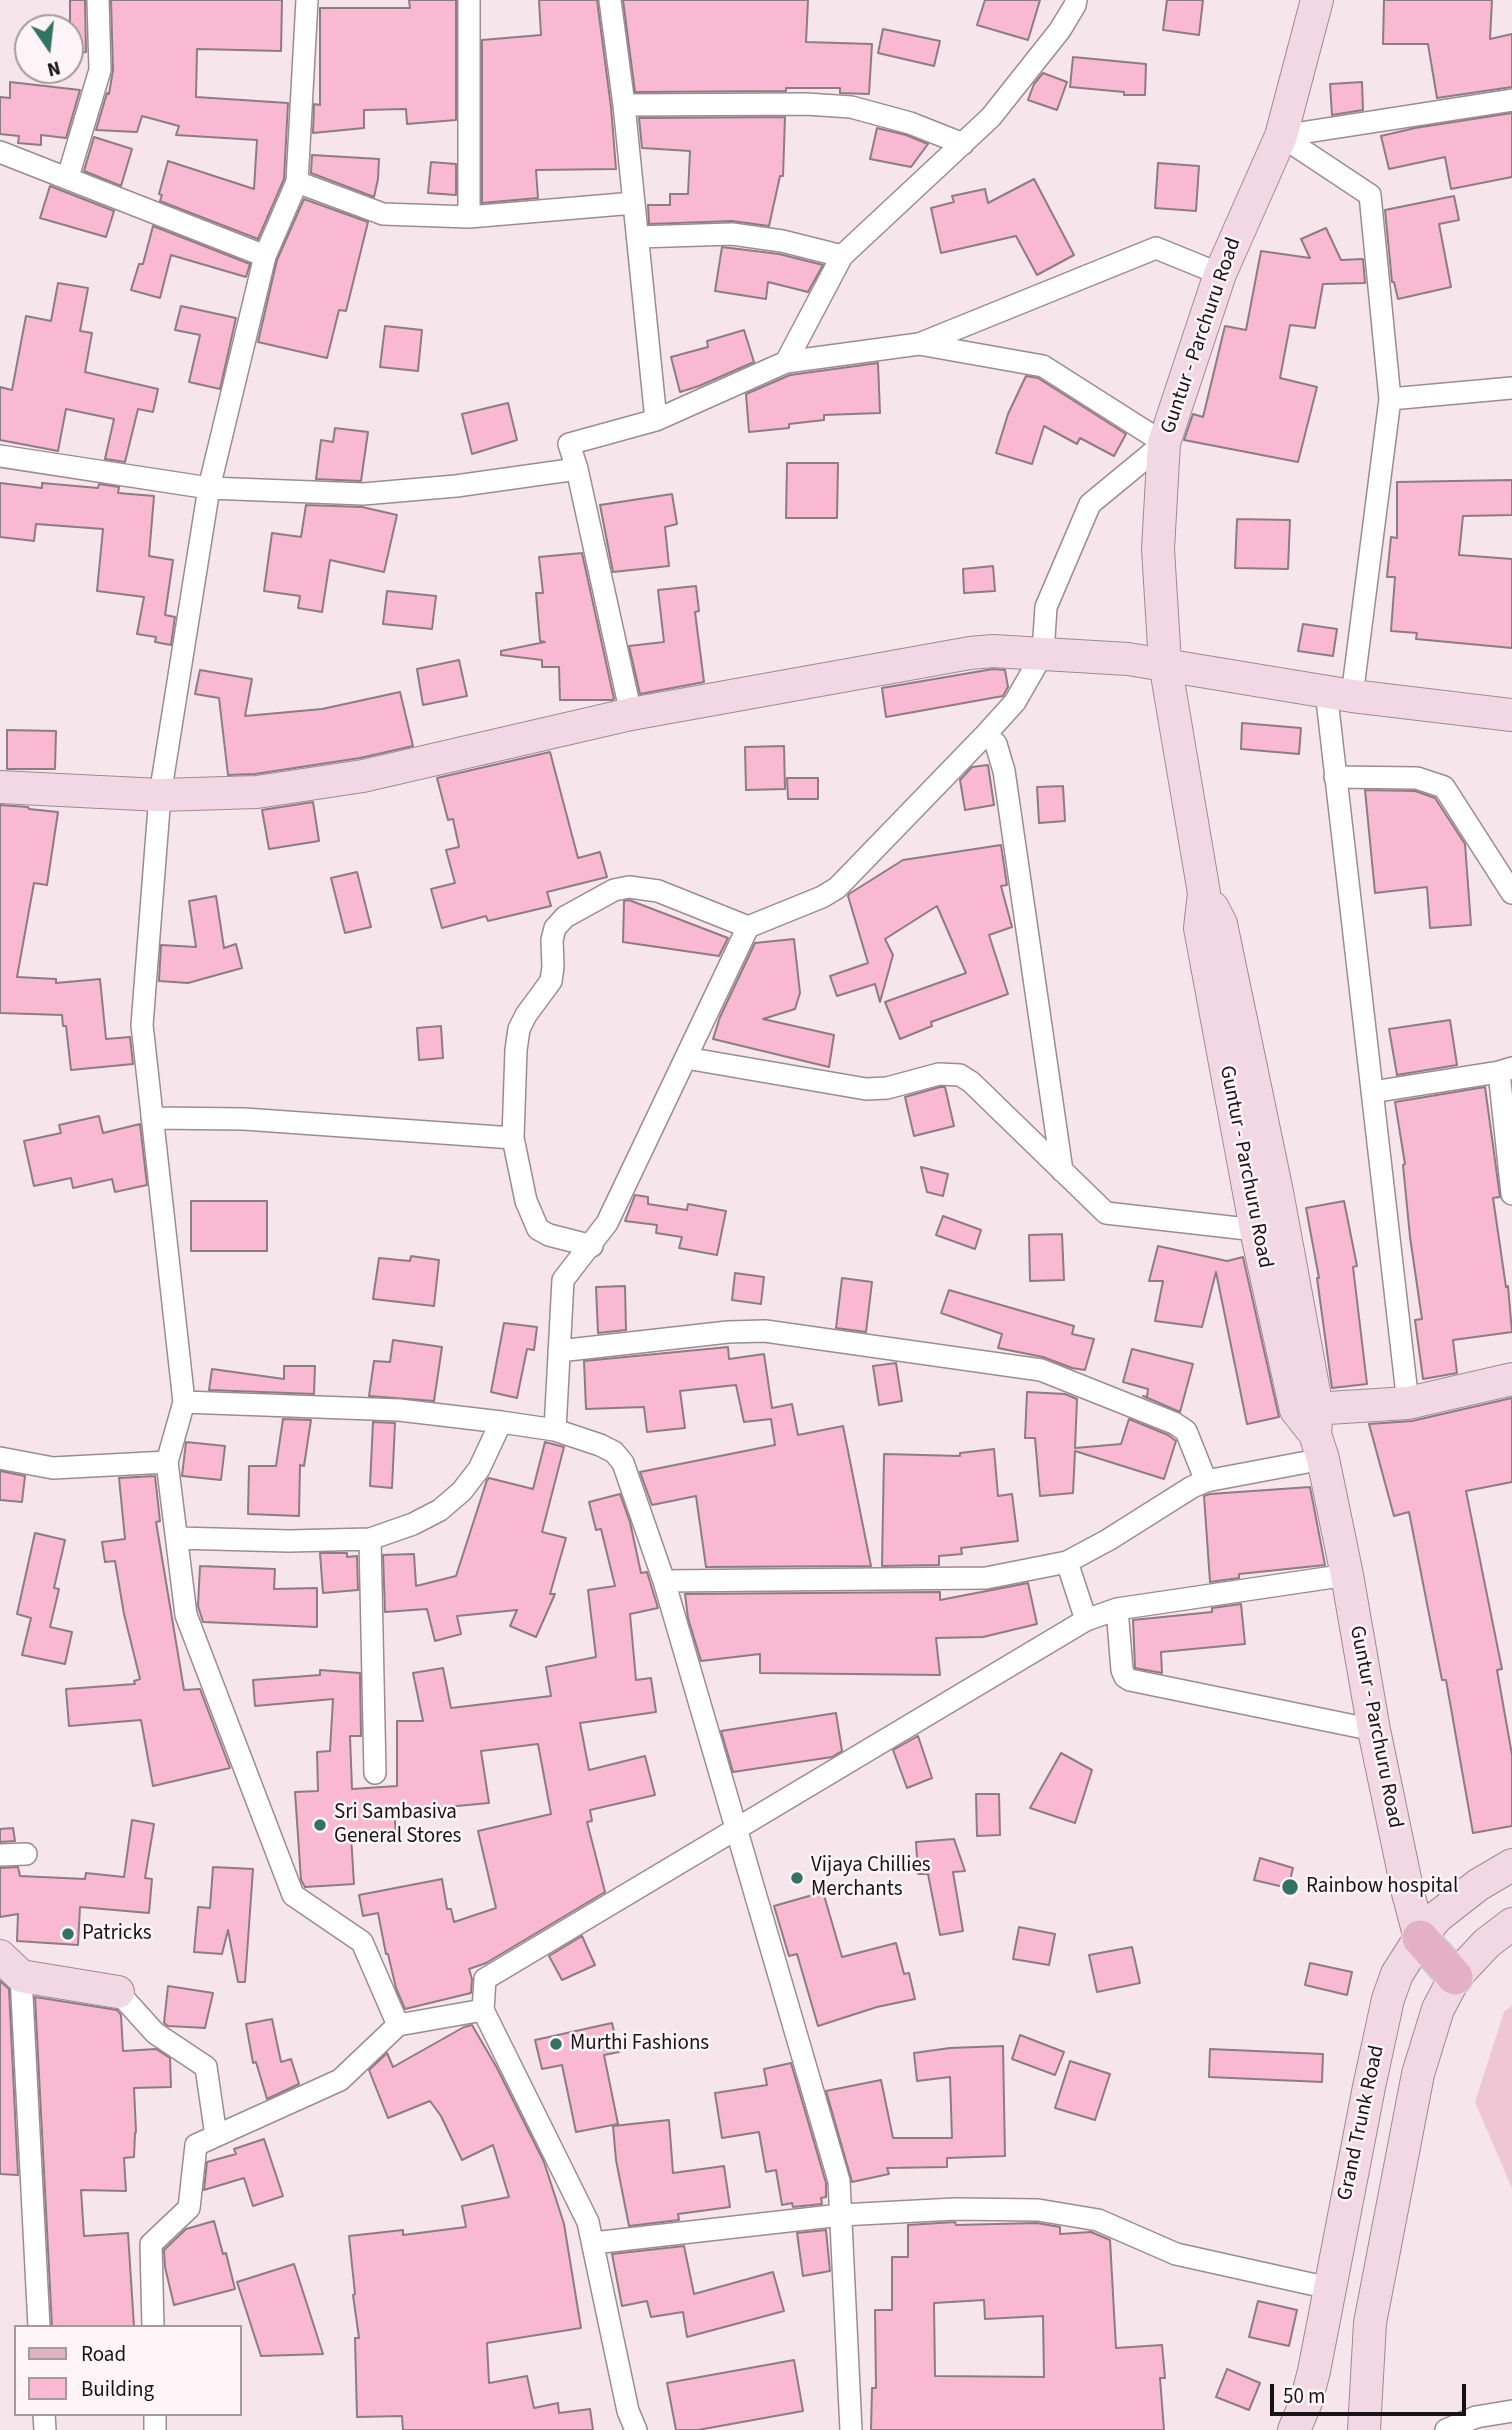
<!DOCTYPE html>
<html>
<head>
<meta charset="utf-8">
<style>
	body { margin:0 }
	#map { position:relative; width:1512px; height:2430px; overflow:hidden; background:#f6e5ea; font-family:"Source Sans 3",sans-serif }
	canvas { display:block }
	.legend { position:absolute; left:14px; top:2325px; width:228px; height:91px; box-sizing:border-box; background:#fff4f8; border:2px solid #a39a9d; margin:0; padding:9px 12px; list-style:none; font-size:21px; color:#181315 }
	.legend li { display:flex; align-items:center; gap:14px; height:35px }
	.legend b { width:35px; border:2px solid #a39a9d }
	.north { position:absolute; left:14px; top:14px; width:70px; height:70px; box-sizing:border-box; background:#fff4f8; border:2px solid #a39a9d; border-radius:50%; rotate:166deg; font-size:19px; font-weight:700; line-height:28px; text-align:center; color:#181315 }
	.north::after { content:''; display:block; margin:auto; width:24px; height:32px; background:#337361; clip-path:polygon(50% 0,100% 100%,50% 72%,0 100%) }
	.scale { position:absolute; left:1270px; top:2384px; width:196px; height:32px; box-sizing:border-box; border:4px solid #181315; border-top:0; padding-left:9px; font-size:21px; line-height:24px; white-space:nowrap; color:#181315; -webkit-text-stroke:5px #fff4f8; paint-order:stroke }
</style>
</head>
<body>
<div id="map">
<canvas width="1512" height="2430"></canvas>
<ul class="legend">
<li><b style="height:9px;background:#e4b0c4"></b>Road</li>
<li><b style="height:19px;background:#f9b9d0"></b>Building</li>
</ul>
<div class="north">N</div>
<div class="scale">50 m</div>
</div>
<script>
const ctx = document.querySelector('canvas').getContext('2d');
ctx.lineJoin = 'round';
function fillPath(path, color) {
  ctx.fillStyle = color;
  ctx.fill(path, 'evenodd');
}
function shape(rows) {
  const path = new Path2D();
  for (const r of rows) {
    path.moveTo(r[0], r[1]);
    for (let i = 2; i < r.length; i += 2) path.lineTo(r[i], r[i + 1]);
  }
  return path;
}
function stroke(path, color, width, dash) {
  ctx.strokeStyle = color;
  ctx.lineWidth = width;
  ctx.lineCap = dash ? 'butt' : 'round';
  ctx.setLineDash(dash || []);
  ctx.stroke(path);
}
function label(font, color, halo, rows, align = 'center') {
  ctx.font = font + ' "Source Sans 3",sans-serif';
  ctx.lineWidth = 5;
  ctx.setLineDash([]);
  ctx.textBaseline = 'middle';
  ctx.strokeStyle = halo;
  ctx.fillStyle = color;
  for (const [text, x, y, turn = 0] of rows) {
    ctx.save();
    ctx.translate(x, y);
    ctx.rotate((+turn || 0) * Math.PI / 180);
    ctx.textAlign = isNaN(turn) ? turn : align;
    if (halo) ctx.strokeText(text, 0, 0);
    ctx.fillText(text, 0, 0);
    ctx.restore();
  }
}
fillPath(shape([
	[1512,2006,1512,2188,1475,2102,1504,2012]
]), '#eec6d4');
const building = shape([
	[70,0,85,0,86,52,70,54,70,0],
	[111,0,282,0,281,51,197,49,196,97,288,103,284,179,258,239,160,201,162,195,159,194,168,161,254,189,257,140,176,135,179,126,142,116,137,132,96,130,107,93,109,94,113,70,111,0],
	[409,0,456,0,456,120,407,124,406,109,364,110,364,128,313,133,314,104,320,105,320,8,410,8,409,0],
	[539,0,597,0,611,107,616,169,536,170,538,198,482,203,482,40,541,35,539,0],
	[623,0,808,0,806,42,872,44,869,94,840,93,840,88,786,88,786,91,635,92,623,0],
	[985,0,1040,0,1028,40,977,25,985,0],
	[1167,0,1203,0,1199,35,1163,30,1167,0],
	[1384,0,1492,0,1490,39,1512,34,1512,87,1437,98,1428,44,1383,44,1384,0],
	[883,29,940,41,934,66,878,53,883,29],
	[1073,57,1146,64,1145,95,1124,95,1124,92,1070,87,1073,57],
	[1043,73,1067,82,1057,110,1028,100,1034,84,1043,73],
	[10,82,80,90,66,138,41,135,41,145,18,143,19,136,0,134,0,97,10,98,10,82],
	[1362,82,1363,110,1332,115,1330,84,1362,82],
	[1512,113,1512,177,1451,189,1445,157,1389,169,1381,136,1415,128,1512,113],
	[785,117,783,176,780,176,769,226,732,221,649,224,648,205,670,205,670,194,688,194,690,151,642,148,639,118,785,117],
	[877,128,906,135,928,144,911,167,870,159,877,128],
	[94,137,132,149,121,186,84,171,94,137],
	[312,155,379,159,378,179,374,197,311,173,312,155],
	[431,162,456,164,456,195,428,193,431,162],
	[1158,163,1199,166,1196,211,1155,208,1158,163],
	[1034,179,1074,255,1037,275,1016,236,941,253,931,208,954,202,952,196,985,189,988,203,1034,179],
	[50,186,114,211,106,237,40,218,50,186],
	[1454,196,1459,220,1439,224,1451,287,1398,299,1394,282,1392,282,1385,210,1454,196],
	[304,199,368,222,346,311,339,310,327,358,258,342,277,260,304,199],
	[153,226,250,264,246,277,171,255,160,298,131,290,139,264,143,264,153,226],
	[1326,228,1341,260,1363,259,1365,283,1323,284,1315,328,1290,325,1280,378,1317,387,1298,462,1184,440,1193,414,1203,417,1225,326,1246,330,1261,251,1310,258,1301,239,1326,228],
	[722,247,779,254,823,265,808,292,768,282,766,299,715,291,722,247],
	[58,283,88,288,80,331,92,333,85,372,158,389,153,412,138,409,125,462,105,459,114,419,66,409,58,451,0,440,0,387,12,390,26,316,51,321,58,283],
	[181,306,236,318,220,389,189,382,200,335,175,330,181,306],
	[385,326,422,330,418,371,380,367,385,326],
	[744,330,754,362,699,386,680,392,671,357,708,347,707,341,744,330],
	[878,363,880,413,824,415,824,420,789,424,789,428,749,432,746,394,790,375,878,363],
	[1026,376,1038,378,1126,434,1114,456,1080,438,1077,444,1044,426,1032,464,996,453,1008,414,1026,376],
	[508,403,517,440,472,454,462,414,508,403],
	[335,428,368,432,361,481,316,479,321,440,333,442,335,428],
	[787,463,838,463,837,518,786,518,787,463],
	[1512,480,1512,515,1463,516,1459,555,1512,559,1512,648,1416,639,1417,633,1391,631,1395,577,1387,577,1391,537,1397,538,1397,482,1512,480],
	[0,483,42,488,42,483,98,488,99,484,119,487,118,493,154,496,149,556,173,560,165,615,175,617,171,645,155,642,156,637,137,634,144,597,97,591,103,529,36,524,34,541,0,537,0,483],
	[672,494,677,524,665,527,669,566,613,572,600,505,672,494],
	[306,505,362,507,397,515,384,572,330,560,322,612,298,608,300,596,264,591,272,533,301,537,306,505],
	[1237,519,1290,520,1288,569,1235,568,1237,519],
	[582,553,614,699,612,700,560,700,559,667,542,667,542,660,501,655,501,651,545,642,540,641,536,593,543,593,539,557,582,553],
	[993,566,995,591,964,593,963,569,993,566],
	[696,586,699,611,695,612,704,682,640,694,629,646,664,642,658,590,696,586],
	[387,591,436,596,432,629,383,624,387,591],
	[1303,624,1337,629,1333,656,1298,651,1303,624],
	[459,660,467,696,423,705,417,669,459,660],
	[993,669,1005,670,1008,687,1003,696,886,717,882,688,993,669],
	[200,670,252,679,245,716,322,709,400,692,413,746,360,758,255,774,228,775,219,698,195,694,200,670],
	[1242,723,1301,728,1299,754,1241,749,1242,723],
	[7,730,56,731,55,769,7,769,7,730],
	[784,746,785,789,746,790,745,747,784,746],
	[550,752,578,858,600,852,607,877,547,892,551,906,488,921,486,916,442,928,431,889,455,883,446,850,459,847,453,819,448,820,437,778,550,752],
	[988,765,994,805,965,810,960,780,972,767,988,765],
	[787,778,818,778,818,799,788,799,787,778],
	[1063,786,1065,821,1039,823,1037,787,1063,786],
	[1365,790,1415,791,1435,798,1465,844,1471,925,1430,928,1427,887,1375,893,1365,790],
	[313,802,319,841,269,849,262,810,313,802],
	[0,805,28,807,29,809,58,812,47,885,34,883,17,977,56,979,56,983,100,979,106,1039,130,1037,133,1064,71,1070,66,1026,63,1026,62,1015,0,1013,0,805],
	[1001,845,1007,885,1001,886,1012,927,989,935,1008,994,931,1022,932,1026,900,1039,885,1002,966,973,937,906,885,939,893,955,880,1002,875,984,837,996,830,976,868,963,848,896,849,894,903,860,1001,845],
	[357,872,371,927,345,933,331,878,357,872],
	[216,896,224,948,236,944,242,968,188,983,159,981,161,945,196,947,189,901,216,896],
	[629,900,728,938,719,956,623,942,624,901,629,900],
	[794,939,800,993,795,1009,763,1019,834,1035,829,1067,713,1039,720,1017,755,943,794,939],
	[1450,1020,1457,1065,1397,1075,1389,1029,1450,1020],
	[441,1026,443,1058,419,1060,417,1028,441,1026],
	[940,1087,945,1087,954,1126,914,1136,905,1097,940,1087],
	[1485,1087,1500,1197,1493,1198,1506,1287,1508,1286,1512,1332,1453,1340,1457,1373,1423,1379,1415,1320,1422,1319,1410,1237,1403,1165,1405,1164,1395,1102,1485,1087],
	[99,1116,103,1133,140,1124,147,1185,115,1192,112,1179,73,1188,71,1178,34,1186,24,1141,61,1133,59,1125,99,1116],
	[921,1167,948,1174,943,1196,927,1192,921,1167],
	[635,1195,648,1197,648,1204,687,1210,688,1204,726,1211,717,1255,679,1248,682,1237,656,1233,657,1225,625,1221,635,1195],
	[191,1201,267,1201,267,1251,191,1251,191,1201],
	[1344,1201,1357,1266,1353,1267,1367,1384,1332,1388,1317,1278,1319,1278,1306,1208,1344,1201],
	[943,1216,981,1230,975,1249,936,1235,943,1216],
	[1062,1234,1064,1280,1030,1281,1029,1235,1062,1234],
	[1158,1246,1227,1261,1243,1257,1279,1417,1247,1424,1216,1272,1202,1327,1155,1321,1163,1281,1149,1281,1158,1246],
	[411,1256,439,1260,434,1306,373,1299,379,1258,410,1261,411,1256],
	[735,1273,764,1277,761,1304,732,1300,735,1273],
	[842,1278,872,1282,866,1332,836,1328,842,1278],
	[625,1286,626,1330,598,1333,596,1287,625,1286],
	[949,1290,1074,1326,1072,1334,1094,1339,1085,1370,1072,1368,1043,1357,998,1348,1002,1334,941,1313,949,1290],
	[504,1323,537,1327,534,1350,527,1349,517,1398,491,1392,504,1323],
	[393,1340,442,1347,434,1401,369,1396,374,1361,390,1362,393,1340],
	[728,1347,729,1359,764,1354,772,1408,792,1404,798,1435,843,1426,871,1566,706,1567,696,1496,652,1505,640,1472,775,1445,771,1419,744,1422,736,1385,680,1391,685,1428,647,1432,644,1407,586,1409,584,1361,728,1347],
	[1132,1349,1193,1364,1180,1412,1143,1396,1147,1397,1148,1389,1123,1382,1132,1349],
	[896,1363,902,1401,879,1405,873,1366,896,1363],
	[284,1366,315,1366,314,1394,209,1390,212,1369,284,1379,284,1366],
	[1027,1392,1065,1394,1077,1399,1075,1448,1121,1444,1129,1419,1168,1435,1176,1441,1164,1479,1075,1451,1073,1493,1040,1496,1035,1438,1025,1438,1027,1392],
	[1512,1398,1512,1482,1466,1491,1502,1669,1497,1670,1512,1755,1512,1826,1473,1833,1446,1680,1442,1680,1409,1512,1394,1516,1369,1424,1412,1421,1512,1398],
	[283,1419,311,1420,304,1466,300,1465,299,1516,248,1514,249,1466,276,1466,283,1419],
	[373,1422,395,1423,392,1488,370,1486,373,1422],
	[186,1442,225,1446,221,1480,182,1476,186,1442],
	[545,1442,564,1447,542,1532,566,1538,550,1594,555,1594,536,1637,510,1626,517,1610,457,1616,461,1634,435,1641,427,1609,385,1612,383,1555,414,1554,416,1586,456,1576,487,1480,489,1478,533,1489,545,1442],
	[994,1449,998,1496,1012,1494,1018,1541,961,1548,962,1554,939,1556,939,1565,882,1566,884,1454,960,1456,960,1453,994,1449],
	[0,1471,25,1476,22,1502,0,1500,0,1471],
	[155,1476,160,1521,156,1522,184,1690,200,1689,230,1768,153,1786,141,1720,69,1726,66,1689,135,1684,134,1681,140,1679,124,1614,115,1561,105,1562,102,1542,125,1539,119,1478,155,1476],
	[1310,1487,1325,1565,1239,1574,1239,1578,1210,1582,1204,1496,1210,1494,1310,1487],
	[620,1494,630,1522,641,1573,647,1572,658,1608,630,1614,636,1680,651,1678,656,1712,580,1723,589,1770,645,1756,655,1795,590,1810,592,1821,587,1822,605,1892,486,1963,469,1969,472,1979,471,1993,405,2009,396,1988,388,1954,386,1954,378,1913,363,1916,359,1895,442,1879,447,1909,451,1909,454,1922,496,1908,478,1831,551,1814,538,1744,481,1751,489,1803,394,1812,396,1833,351,1836,354,1884,305,1887,301,1880,295,1792,318,1791,317,1752,330,1751,333,1699,255,1706,253,1680,320,1675,320,1670,360,1673,361,1736,350,1736,352,1789,397,1786,397,1721,423,1721,413,1673,443,1668,451,1708,551,1696,546,1667,596,1657,588,1590,615,1586,601,1529,596,1530,589,1502,620,1494],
	[35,1533,65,1540,54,1588,59,1589,50,1627,72,1632,65,1664,22,1655,31,1618,17,1614,35,1533],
	[320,1553,347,1553,347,1557,357,1556,358,1590,323,1593,320,1553],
	[200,1566,275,1569,274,1589,317,1588,317,1627,203,1622,198,1606,200,1566],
	[1028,1583,1037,1624,983,1637,936,1638,940,1675,760,1673,760,1654,701,1661,688,1618,685,1594,940,1592,940,1600,1028,1583],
	[1241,1604,1245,1644,1161,1652,1162,1673,1135,1668,1133,1620,1212,1612,1212,1608,1241,1604],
	[836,1713,842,1751,832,1757,733,1772,721,1731,836,1713],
	[918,1736,932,1778,907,1788,893,1750,918,1736],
	[1061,1753,1092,1770,1075,1823,1030,1808,1061,1753],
	[976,1794,999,1794,1000,1835,977,1836,976,1794],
	[132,1820,154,1824,145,1878,152,1879,149,1913,80,1907,78,1945,17,1941,18,1914,0,1917,0,1868,18,1867,20,1876,85,1879,86,1873,124,1877,132,1820],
	[13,1828,15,1841,0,1842,0,1829,13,1828],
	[954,1839,965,1871,953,1872,963,1931,940,1935,928,1874,918,1874,916,1842,954,1839],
	[1260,1858,1293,1868,1288,1888,1254,1880,1260,1858],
	[213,1867,253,1869,245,1982,238,1982,228,1930,222,1954,194,1952,198,1907,210,1908,213,1867],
	[823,1892,842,1957,896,1943,904,1974,909,1973,915,1999,877,2007,818,2026,797,1954,789,1956,774,1906,823,1892],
	[1019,1927,1055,1934,1049,1965,1013,1959,1019,1927],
	[582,1936,595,1965,562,1980,549,1956,582,1936],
	[1132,1947,1140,1983,1097,1992,1089,1955,1132,1947],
	[1310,1963,1352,1972,1347,1995,1305,1985,1310,1963],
	[0,1981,9,1989,18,2175,0,2174,0,1981],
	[168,1986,213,1993,205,2028,168,2026,164,2023,168,1986],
	[35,1997,117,2010,121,2015,123,2051,156,2049,170,2058,171,2087,134,2088,136,2132,135,2133,134,2157,124,2158,126,2191,81,2190,84,2236,128,2233,134,2327,52,2327,35,1997],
	[272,2019,281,2062,291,2059,299,2084,267,2099,256,2062,253,2063,246,2024,272,2019],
	[612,2023,619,2052,604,2055,618,2124,576,2132,562,2065,542,2069,535,2040,612,2023],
	[472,2025,497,2068,544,2162,564,2224,581,2328,487,2343,489,2383,527,2376,534,2408,558,2403,559,2413,590,2409,593,2430,403,2430,402,2416,357,2417,355,2338,359,2338,353,2295,355,2294,349,2236,403,2230,403,2235,466,2227,462,2206,509,2197,493,2145,462,2160,441,2116,430,2101,388,2118,369,2070,387,2053,393,2067,464,2027,472,2025],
	[1020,2035,1064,2052,1055,2075,1012,2059,1020,2035],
	[1003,2046,1005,2156,947,2158,947,2167,887,2168,889,2174,852,2182,826,2091,881,2080,893,2138,952,2138,950,2077,917,2081,914,2053,950,2048,1003,2046],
	[1210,2049,1323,2054,1322,2082,1209,2077,1210,2049],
	[1070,2061,1110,2074,1095,2120,1055,2108,1070,2061],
	[791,2063,826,2183,826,2197,821,2198,822,2204,793,2207,792,2203,782,2205,776,2170,766,2172,759,2132,722,2138,715,2093,767,2085,764,2069,791,2063],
	[669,2120,673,2173,724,2166,730,2207,678,2214,679,2220,629,2226,616,2160,613,2126,669,2120],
	[264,2139,283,2196,253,2206,244,2178,204,2190,207,2162,236,2154,234,2149,264,2139],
	[214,2221,223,2254,226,2253,235,2289,174,2305,165,2267,164,2250,186,2229,214,2221],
	[955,2222,956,2225,1037,2223,1060,2227,1060,2234,1091,2232,1110,2240,1116,2348,1162,2345,1165,2378,1160,2378,1164,2430,871,2430,872,2388,876,2388,875,2310,892,2310,892,2257,908,2257,908,2225,955,2222],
	[984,2300,985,2319,1043,2316,1044,2377,935,2376,934,2303,984,2300],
	[826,2230,830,2271,803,2276,797,2233,826,2230],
	[684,2246,694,2294,773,2272,784,2311,687,2337,683,2312,651,2317,647,2301,622,2306,612,2254,684,2246],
	[294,2264,323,2354,261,2356,237,2282,294,2264],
	[1258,2301,1297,2310,1289,2346,1249,2337,1258,2301],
	[794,2360,803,2411,698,2430,676,2430,667,2383,794,2360],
	[1227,2369,1260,2383,1249,2410,1216,2397,1227,2369]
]);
fillPath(building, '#f9b9d0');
stroke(building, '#8c7d82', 2);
const street = shape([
	[307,0,297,182,265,256,209,488,160,795,142,1025,184,1402,167,1462,186,1615,293,1895,362,1942,398,2025],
	[610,0,624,105,656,420],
	[624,105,806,104,851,107,910,123,963,144],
	[1281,136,1370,195,1390,399,1352,696],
	[1281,136,1512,100],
	[0,152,265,256],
	[68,177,100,70,98,0],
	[297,182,383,214,469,217,469,0],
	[469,217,634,203],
	[638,237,732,234,782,241,842,256],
	[919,344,1156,248,1220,274],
	[786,362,842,256,991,117,1060,30,1075,5,1076,0],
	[1390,399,1512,388],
	[0,456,209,488,363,494,456,486,577,469],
	[1326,691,1408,1403],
	[631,714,577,469,569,444,656,420,786,362,919,344,1043,366,1164,443,1090,504,1046,607,1043,653,1015,702,986,734],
	[1335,777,1417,778,1444,787,1512,893],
	[686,1058,866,1089,887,1088,939,1074,960,1075,971,1082,1106,1213,1256,1230,1267,1227],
	[1512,1068,1499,1072,1512,1194],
	[1372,1092,1499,1072],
	[152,1118,244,1119,513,1138],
	[592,1246,549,1235,538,1229,526,1201,513,1138,516,1050,519,1029,526,1015,551,981,553,967,552,940,555,928,565,917,614,890,629,887,658,891,748,927],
	[559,1351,728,1332,765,1331,1041,1370,1174,1423,1186,1431,1206,1481],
	[184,1402,399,1410,501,1422,555,1430,600,1445,614,1452,623,1463,664,1581,839,2181,851,2430],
	[555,1430,563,1280,607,1223,748,927,822,897,837,888,986,734,996,744,1004,771,1062,1171],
	[0,1458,53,1468,167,1462],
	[177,1538,289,1541,370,1539],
	[1067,1562,1108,1540,1192,1487,1206,1481,1323,1459],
	[664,1581,986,1578,1067,1562,1086,1620],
	[1117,1609,1122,1670,1125,1677,1130,1680,1374,1730],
	[375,1773,370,1539,413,1524,440,1510,462,1491,479,1469,501,1422],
	[0,1855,26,1854],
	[21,1976,39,2327],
	[118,1992,155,2033,206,2067,216,2136],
	[593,2243,841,2215,955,2209,1038,2210,1098,2220,1176,2254,1329,2288],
	[153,2327,151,2244,189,2208,196,2145,340,2080,398,2025,483,2010],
	[44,2414,45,2430],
	[155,2414,155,2430],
	[636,2430,628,2411,588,2222,483,2010,485,1979,1086,1620,1117,1609,1347,1575],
	[1446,2430,1476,2417,1512,2411]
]);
const secondary = shape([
	[1317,0,1281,136,1220,274,1164,443,1158,549,1165,663,1204,893,1200,928,1256,1230,1296,1410,1315,1434,1323,1459,1347,1575,1374,1730,1408,1893,1420,1938],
	[0,787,160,795,257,792,363,776,631,714,970,653,993,651,1128,659,1352,696,1512,715],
	[1213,908,1221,924,1277,1192,1317,1408,1315,1434],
	[1296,1410,1408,1403,1512,1379],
	[0,1956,21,1976,118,1992],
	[1294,2430,1306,2402,1314,2371,1369,2087,1388,1999,1397,1974,1420,1938,1437,1917,1478,1885,1512,1865],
	[1364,2430,1370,2323,1418,2074,1438,2009,1455,1977,1487,1943,1512,1924]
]);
const primary = shape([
	[1420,1938,1455,1977]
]);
stroke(street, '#9c8c91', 24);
stroke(secondary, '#9c8c91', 34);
stroke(primary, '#cccbcc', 38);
stroke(street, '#fff', 21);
stroke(secondary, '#f2d8e2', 32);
stroke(primary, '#e4b0c4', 35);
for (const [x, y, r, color] of [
	[320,1825,7,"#337361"],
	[797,1878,7,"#337361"],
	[1290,1887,9,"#337361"],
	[68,1934,7,"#337361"],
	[556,2044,7,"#337361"]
]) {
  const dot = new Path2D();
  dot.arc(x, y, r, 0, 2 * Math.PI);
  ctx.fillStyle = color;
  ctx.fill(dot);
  stroke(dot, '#fff4f8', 2.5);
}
label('21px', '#181315', '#fff4f8', [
	["Guntur - Parchuru Road",1202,336,-71],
	["Guntur - Parchuru Road",1245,1167,79],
	["Guntur - Parchuru Road",1375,1727,79],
	["Grand Trunk Road",1362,2123,-78]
]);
label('21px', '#181315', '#fff4f8', [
	["Sri Sambasiva",334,1813],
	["General Stores",334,1837],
	["Vijaya Chillies",811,1866],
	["Merchants",811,1890],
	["Rainbow hospital",1306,1887],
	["Patricks",82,1934],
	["Murthi Fashions",570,2044]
], 'left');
</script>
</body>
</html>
